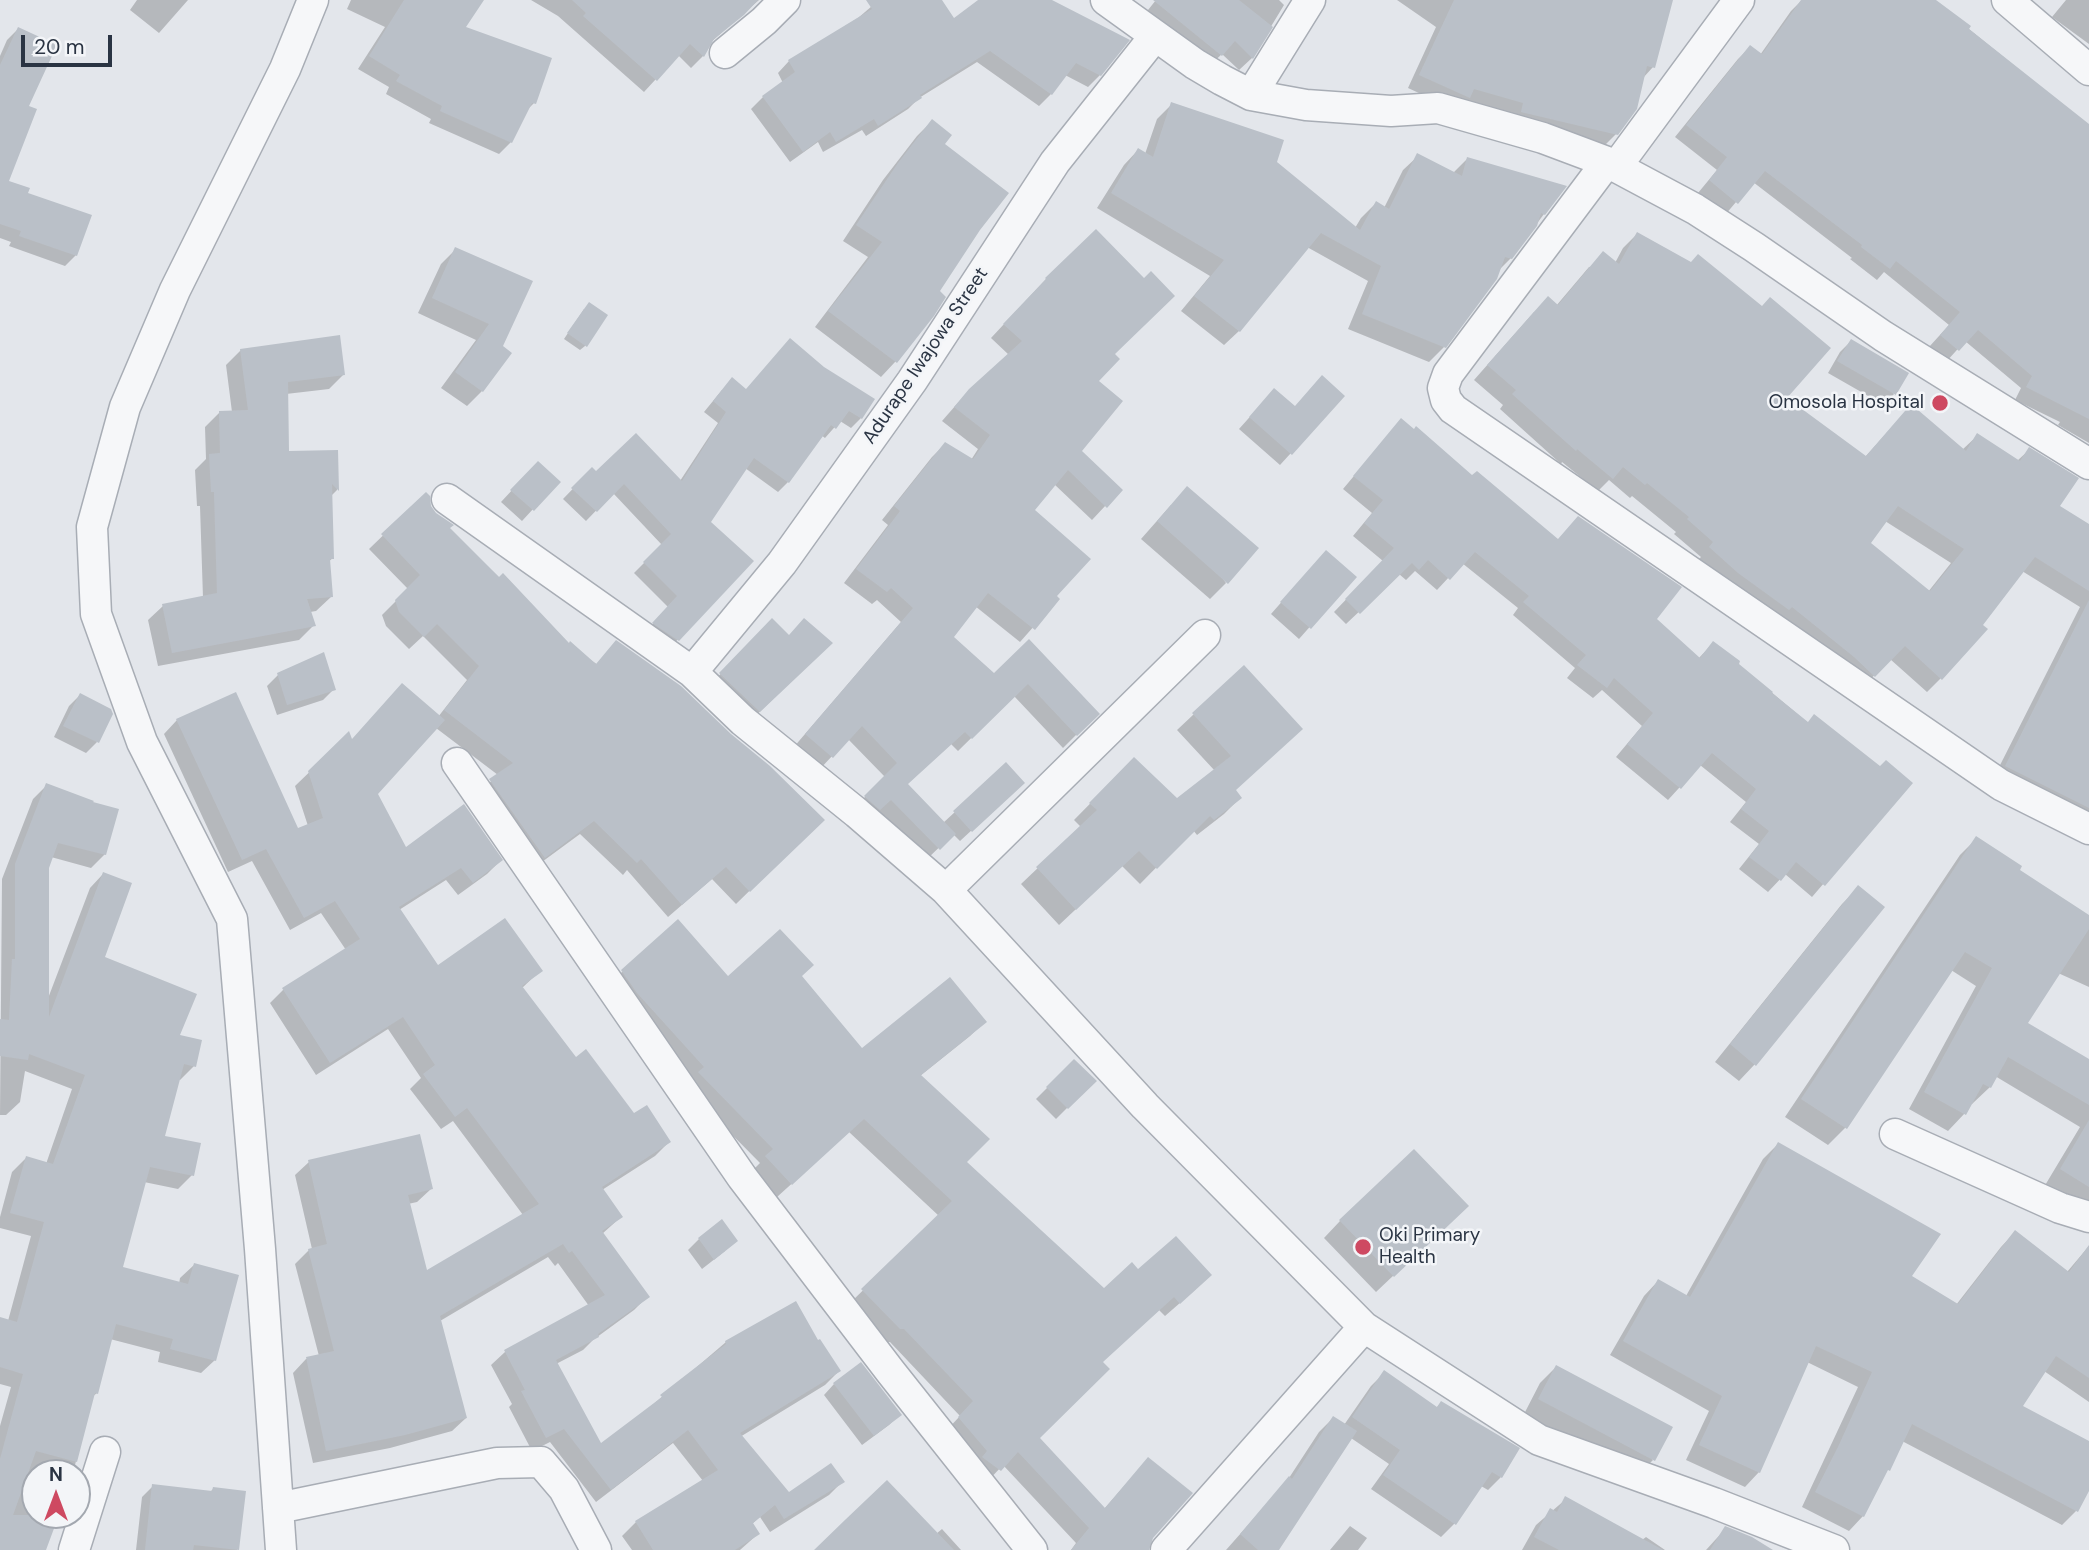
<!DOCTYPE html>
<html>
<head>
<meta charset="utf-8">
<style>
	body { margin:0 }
	#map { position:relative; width:2089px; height:1550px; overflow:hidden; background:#e3e6eb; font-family:"DM Sans",sans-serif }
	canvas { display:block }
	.north { position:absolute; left:21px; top:1459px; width:70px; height:70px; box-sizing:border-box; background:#f3f5f8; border:2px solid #a3a8b0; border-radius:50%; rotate:0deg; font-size:19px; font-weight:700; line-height:28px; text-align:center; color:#2a3443 }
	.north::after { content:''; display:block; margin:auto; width:24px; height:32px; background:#ce4961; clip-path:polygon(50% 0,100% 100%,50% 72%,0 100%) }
	.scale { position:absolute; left:21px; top:35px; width:91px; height:32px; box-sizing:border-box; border:4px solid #2a3443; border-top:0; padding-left:9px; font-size:21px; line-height:24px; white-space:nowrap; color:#2a3443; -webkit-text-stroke:5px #f3f5f8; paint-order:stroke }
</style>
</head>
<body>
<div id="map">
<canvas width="2089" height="1550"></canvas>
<div class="north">N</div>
<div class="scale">20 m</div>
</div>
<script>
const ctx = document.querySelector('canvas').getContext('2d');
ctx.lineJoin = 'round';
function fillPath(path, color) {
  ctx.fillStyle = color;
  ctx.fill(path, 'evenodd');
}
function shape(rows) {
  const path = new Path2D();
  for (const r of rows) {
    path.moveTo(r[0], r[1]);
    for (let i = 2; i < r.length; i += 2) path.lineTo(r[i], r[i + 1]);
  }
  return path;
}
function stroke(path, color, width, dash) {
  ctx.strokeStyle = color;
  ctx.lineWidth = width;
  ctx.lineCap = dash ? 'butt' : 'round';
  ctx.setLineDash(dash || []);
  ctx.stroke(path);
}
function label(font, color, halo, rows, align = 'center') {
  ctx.font = font + ' "DM Sans",sans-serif';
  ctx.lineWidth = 5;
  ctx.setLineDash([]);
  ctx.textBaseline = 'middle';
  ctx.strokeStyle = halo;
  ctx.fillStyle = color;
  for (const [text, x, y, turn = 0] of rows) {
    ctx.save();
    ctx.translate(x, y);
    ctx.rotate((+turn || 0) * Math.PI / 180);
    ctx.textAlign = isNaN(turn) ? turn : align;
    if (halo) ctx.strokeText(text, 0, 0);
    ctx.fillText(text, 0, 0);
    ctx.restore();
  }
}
fillPath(shape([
	[137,0,188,0,159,33,130,10],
	[351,0,482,0,464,28,534,103,525,112,511,142,499,154,429,123,431,119,386,94,389,87,358,69,385,27,347,9],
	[531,0,759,0,711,42,703,56,691,68,678,55,644,92,558,16],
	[879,0,940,0,954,21,984,0,1048,0,1100,75,1088,87,1065,75,1051,94,1039,106,977,62,919,98,908,109,866,136,862,130,823,152,818,142,790,162,751,109,763,97,783,83,778,73,789,61,858,18],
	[1156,0,1279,0,1284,5,1252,58,1239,70,1222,54,1208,67,1144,15],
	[1397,0,1672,0,1653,67,1643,78,1616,134,1603,147,1456,110,1408,88,1436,27],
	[1802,0,1933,0,2089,126,2089,443,2058,425,2060,422,2015,400,2021,388,1965,341,1946,362,1929,347,1949,325,1884,272,1877,280,1850,259,1852,258,1753,182,1725,215,1698,193,1717,170,1675,137,1738,59,1750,47,1760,55,1791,11],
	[2066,0,2089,0,2089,44,2052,17],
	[18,29,0,164,0,56,7,40],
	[1172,104,1275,162,1355,228,1361,218,1376,203,1384,208,1403,170,1418,156,1453,173,1467,159,1544,214,1511,258,1499,270,1444,347,1429,362,1348,329,1368,281,1307,247,1239,331,1224,345,1181,311,1210,276,1097,208,1124,165,1138,150,1145,154,1157,119],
	[932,121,979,229,937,292,932,315,895,362,881,377,815,327,868,257,843,241,883,180,917,136],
	[0,180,76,255,65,266,9,246,11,242,0,238],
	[1637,234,1784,398,1865,457,1911,406,1962,450,1977,436,2017,461,2029,450,2058,507,2089,526,2089,828,1992,781,2080,607,2022,571,1941,678,1927,692,1890,659,1860,690,1696,562,1701,557,1674,534,1676,532,1632,496,1630,498,1609,480,1598,491,1562,462,1561,464,1500,409,1503,405,1474,380,1534,312,1556,306,1589,267,1615,263,1623,248],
	[1885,521,1951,563,1928,592,1869,543],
	[456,249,530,282,482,391,467,406,441,388,476,340,418,313,441,264],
	[1046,279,1113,354,1096,381,1080,452,1120,490,1092,520,1054,484,1032,510,1055,597,1058,599,1020,642,975,606,952,638,994,675,1029,641,1098,713,1063,748,1014,696,958,751,951,744,906,785,943,823,1006,765,1012,793,960,841,953,834,925,861,852,810,885,777,848,739,819,770,793,748,901,622,877,600,872,604,844,583,888,525,882,520,932,457,945,444,971,460,978,449,942,421,956,405,1009,355,991,338],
	[584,309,585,346,580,350,564,339],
	[1851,341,1894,394,1884,405,1828,373,1840,352],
	[241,350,344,374,329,389,286,394,287,453,336,452,337,490,330,497,333,558,328,562,331,597,316,611,310,612,314,625,299,640,158,666,148,620,163,606,203,598,200,506,197,506,195,470,206,459,205,427,220,412,232,412,226,365],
	[823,369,873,399,861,418,851,428,840,421,825,438,821,435,788,482,778,492,745,468,709,522,751,561,668,650,644,634,668,607,634,573,662,545,613,493,586,521,563,499,592,469,596,473,680,481,718,423,704,412,722,390,746,390],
	[1343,396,1280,465,1239,429,1264,401,1294,408],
	[1390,433,1472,477,1655,619,1698,659,1713,643,1808,723,1880,768,1910,783,1812,897,1785,874,1768,892,1739,869,1759,844,1730,822,1746,802,1700,765,1668,800,1616,757,1642,726,1602,690,1593,698,1567,678,1575,668,1513,615,1518,608,1462,563,1437,590,1415,571,1406,580,1399,574,1346,624,1334,612,1383,561,1353,536,1372,513,1343,489],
	[527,474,558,482,522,521,501,502],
	[426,494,429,506,448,528,569,645,822,820,736,904,712,879,668,917,627,870,623,875,580,834,531,870,477,794,498,775,436,728,376,793,405,850,501,860,487,874,458,895,446,880,399,910,438,968,540,971,521,989,575,1059,633,1116,669,1142,655,1156,602,1190,621,1217,602,1234,648,1296,634,1310,593,1340,583,1350,556,1364,600,1445,650,1407,726,1342,817,1342,839,1371,825,1385,740,1437,788,1494,842,1482,829,1495,770,1532,760,1517,752,1524,758,1534,740,1550,632,1550,622,1536,636,1522,703,1481,673,1443,596,1502,550,1442,532,1451,509,1407,512,1404,491,1365,505,1352,589,1306,558,1263,555,1266,548,1257,440,1321,466,1418,452,1431,390,1448,313,1463,293,1373,306,1359,319,1356,295,1264,309,1250,312,1249,295,1175,309,1162,431,1189,417,1202,408,1204,426,1273,523,1215,453,1121,441,1129,410,1089,421,1078,388,1029,316,1075,270,1003,283,990,346,950,321,913,290,930,252,861,228,872,164,734,177,720,297,830,308,826,295,786,349,734,351,741,438,717,467,680,423,636,409,649,386,626,382,615,408,589,369,549],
	[1171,505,1226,583,1210,599,1141,539],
	[1315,564,1354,577,1299,639,1271,614],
	[772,621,788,637,817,657,746,725,707,688],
	[1244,667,1234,791,1240,798,1224,814,1197,835,1193,830,1140,884,1122,866,1059,925,1021,884,1081,827,1074,820,1134,759,1177,801,1215,771,1177,730],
	[278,675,334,689,323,700,277,715,267,686],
	[80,695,97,742,86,753,54,737,69,706],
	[47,785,105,854,91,868,51,857,47,867,47,1001,90,888,103,874,103,958,178,1037,194,1066,180,1080,178,1079,163,1137,192,1175,178,1189,144,1182,121,1268,179,1284,180,1278,194,1265,215,1360,201,1373,158,1362,160,1352,110,1339,97,1393,92,1397,73,1473,35,1473,35,1515,63,1515,62,1518,53,1527,44,1550,0,1550,0,1426,11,1387,0,1384,0,1319,8,1321,31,1236,0,1228,0,1217,12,1172,26,1158,46,1164,72,1089,25,1071,20,1102,6,1115,0,1115,2,879,33,799],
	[1977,838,2017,870,2089,917,2089,987,2058,973,2025,1023,2089,1061,2089,1207,2044,1187,2080,1127,1995,1076,1990,1087,1972,1104,1971,1103,1965,1113,1948,1131,1909,1109,1976,986,1951,970,1845,1128,1828,1145,1785,1117,1960,855],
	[1858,888,1755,1064,1739,1081,1715,1062,1842,904],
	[622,972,728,978,800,976,861,1051,984,1022,970,1036,920,1076,965,1163,1104,1291,1138,1271,1196,1289,1165,1316,1159,1310,1101,1362,1038,1438,1104,1509,1148,1459,1151,1537,1147,1550,1071,1550,1076,1543,1003,1465,985,1484,945,1432,960,1416,890,1342,886,1342,849,1304,939,1216,849,1132,777,1197,752,1171,760,1163,685,1087,608,986],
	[1074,1061,1094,1081,1056,1119,1036,1099],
	[1778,1144,1910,1277,1956,1305,2001,1247,2015,1232,2067,1272,2089,1246,2089,1402,2044,1371,2020,1407,2089,1443,2089,1487,2076,1511,2062,1525,1902,1441,1863,1516,1849,1531,1802,1507,1858,1387,1807,1362,1759,1472,1745,1487,1686,1460,1709,1411,1610,1355,1644,1296,1658,1281,1686,1296,1763,1159],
	[1340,1221,1450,1222,1376,1292,1324,1238],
	[699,1239,725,1251,702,1269,688,1250],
	[1556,1367,1653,1460,1637,1476,1523,1416,1540,1383],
	[1384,1373,1436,1408,1441,1403,1501,1477,1488,1490,1481,1486,1454,1524,1441,1537,1371,1489,1389,1464,1351,1438,1277,1550,1226,1550,1287,1481,1319,1432,1333,1418,1344,1425,1371,1386],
	[834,1384,900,1414,889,1425,862,1445,824,1395],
	[153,1486,210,1492,213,1489,244,1493,237,1550,136,1550,142,1497],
	[1566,1499,1642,1540,1646,1537,1665,1550,1522,1550,1536,1525],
	[1350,1526,1367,1538,1358,1550,1330,1550],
	[1726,1528,1770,1550,1706,1550],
	[942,1529,961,1550,816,1550,936,1534]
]), '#0003');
fillPath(shape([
	[404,0,484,0,466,27,552,58,536,104,532,103,512,143,440,111,442,106,396,81,400,75,369,56],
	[572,0,758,0,744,15,714,39,704,57,690,44,657,81,583,16,586,13],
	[866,0,942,0,954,18,978,0,1052,0,1130,40,1101,76,1076,63,1052,95,990,51,920,95,922,98,878,126,874,119,836,142,830,132,803,152,762,96,795,72,788,60,872,9],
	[1153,0,1239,0,1273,27,1253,59,1235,41,1222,56],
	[1454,0,1673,0,1655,68,1647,66,1637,109,1618,135,1521,112,1523,103,1474,89,1470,98,1419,75],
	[1801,0,1936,0,1971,26,1969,29,2089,124,2089,419,2026,387,2032,376,1978,330,1959,351,1940,335,1960,312,1896,261,1890,269,1861,247,1862,245,1765,171,1738,204,1709,180,1727,157,1686,125,1750,45,1762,54],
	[18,27,57,45,29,106,37,109,9,181,30,188,28,193,92,215,77,256,19,236,21,231,0,224,0,65],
	[1171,102,1284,140,1277,162,1360,230,1376,201,1389,209,1417,153,1462,176,1467,157,1567,186,1545,215,1541,213,1537,226,1512,259,1505,257,1497,279,1446,348,1362,314,1381,266,1321,233,1240,332,1194,296,1224,260,1111,193,1138,148,1153,157],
	[932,119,952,135,945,144,1009,193,980,230,940,291,946,297,934,316,897,363,828,311,882,242,856,225,898,163],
	[1096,229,1144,278,1151,271,1175,296,1115,354,1120,359,1099,381,1123,401,1082,451,1123,490,1107,508,1068,470,1035,510,1091,559,1057,596,1060,599,1035,630,988,593,954,637,994,673,1029,639,1100,714,1077,736,1028,684,972,739,965,732,908,784,956,834,940,850,891,800,880,810,864,796,897,763,862,726,833,758,805,734,913,608,891,588,887,592,856,569,900,511,894,506,945,442,973,459,990,435,954,407,969,389,1022,341,1003,324,1046,279,1045,278],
	[1637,232,1691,262,1698,254,1762,306,1770,297,1831,348,1787,398,1866,456,1911,404,1966,451,1977,433,2020,461,2029,447,2079,478,2060,506,2089,524,2089,591,2035,557,1983,625,1988,629,1942,680,1905,646,1875,677,1854,657,1792,607,1789,610,1738,573,1709,547,1713,542,1687,519,1689,517,1647,483,1645,485,1623,467,1613,479,1577,449,1576,451,1512,394,1516,390,1487,365,1548,296,1558,305,1603,251,1619,264],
	[1898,506,1964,549,1930,591,1871,543],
	[455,247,533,281,503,346,512,353,483,392,455,372,489,324,432,298],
	[589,302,608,315,587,347,567,333],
	[340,335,345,375,288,382,289,451,338,450,339,491,332,484,334,559,330,559,333,597,307,599,316,626,172,653,162,604,217,593,214,492,211,492,209,454,220,453,219,411,248,410,240,349],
	[790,338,824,367,875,399,862,419,849,411,836,429,831,425,789,483,754,458,711,522,754,561,679,641,652,623,677,596,643,562,671,534,624,484,597,512,571,488,592,467,596,471,636,433,682,481,726,412,713,401,732,377,746,389],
	[1851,339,1909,373,1896,395,1837,361],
	[1322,375,1345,396,1292,455,1249,417,1274,388,1295,406],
	[1401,418,1414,429,1416,426,1472,475,1477,471,1558,539,1578,516,1682,587,1657,619,1700,658,1713,641,1740,661,1739,664,1773,692,1772,693,1808,722,1814,714,1880,766,1886,760,1913,783,1825,886,1796,862,1781,881,1749,857,1769,831,1741,809,1756,789,1712,753,1681,789,1627,744,1653,713,1614,678,1607,688,1577,665,1586,655,1523,602,1529,596,1475,552,1450,580,1428,560,1419,570,1412,563,1360,614,1345,599,1394,548,1364,523,1383,500,1353,476],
	[538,461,561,482,534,511,510,490],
	[1187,486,1259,548,1228,584,1157,521],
	[426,492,430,496,431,506,436,513,454,525,450,528,499,577,503,573,569,643,570,641,596,664,616,640,681,686,731,734,770,766,825,820,750,892,726,867,682,905,641,859,637,863,594,821,545,858,489,779,513,763,444,710,479,666,437,624,424,637,399,612,395,600,420,575,381,534],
	[1326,550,1357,577,1311,629,1280,602],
	[2089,600,2089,808,2005,766],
	[772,618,789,635,804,618,833,643,760,712,719,673],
	[324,652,336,690,287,705,277,673],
	[1244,665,1303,729,1236,790,1242,798,1214,820,1210,816,1157,869,1139,851,1076,910,1036,867,1097,810,1089,803,1134,757,1177,798,1231,756,1192,713],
	[402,683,445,720,378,794,406,847,464,804,503,860,473,883,461,868,399,907,438,965,505,918,543,971,522,986,576,1057,586,1049,634,1113,647,1105,671,1142,602,1187,623,1217,602,1231,650,1297,598,1334,599,1337,556,1360,601,1443,662,1397,660,1395,726,1344,725,1341,796,1301,818,1340,820,1339,841,1371,740,1433,789,1492,831,1463,845,1482,784,1519,775,1505,753,1523,760,1534,735,1550,653,1550,635,1521,718,1470,688,1430,611,1490,564,1429,546,1438,521,1391,525,1390,504,1350,605,1295,572,1251,569,1253,563,1244,440,1316,467,1418,405,1435,326,1451,306,1357,334,1351,308,1249,327,1244,308,1160,420,1134,433,1189,408,1195,427,1270,539,1204,467,1108,455,1117,423,1074,435,1065,403,1017,330,1063,282,988,360,939,335,901,304,918,266,849,242,860,176,719,236,692,298,828,323,818,308,771,349,731,352,739],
	[80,693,111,709,113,714,99,743,63,726],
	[1006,762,1025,783,972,832,953,811],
	[46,783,94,801,93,802,119,809,106,855,58,843,49,868,49,1017,103,872,132,883,105,957,197,994,180,1035,202,1040,196,1067,184,1064,165,1136,201,1143,194,1176,150,1167,123,1267,188,1284,194,1263,239,1275,216,1361,170,1349,173,1339,116,1324,98,1394,95,1393,77,1462,36,1451,13,1515,59,1515,46,1550,0,1550,0,1459,23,1374,0,1367,0,1317,17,1322,44,1222,10,1213,26,1156,53,1164,85,1075,29,1054,28,1060,0,1056,0,1019,9,1020,12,959,15,959,15,864],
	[1976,836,2022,866,2020,870,2089,915,2089,929,2028,1023,2089,1059,2089,1105,2008,1057,1991,1088,1983,1084,1966,1115,1924,1092,1992,968,1965,952,1847,1129,1801,1099],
	[1858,885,1885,907,1756,1066,1730,1044],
	[678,919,728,976,780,929,814,965,802,976,862,1048,950,977,987,1022,921,1075,990,1139,967,1162,1104,1288,1132,1262,1138,1269,1176,1236,1212,1275,1180,1304,1174,1297,1103,1362,1110,1369,1040,1438,1105,1508,1148,1457,1193,1493,1153,1538,1149,1550,1071,1550,1089,1528,1018,1452,1001,1471,982,1457,987,1451,958,1417,973,1401,904,1329,900,1329,861,1289,952,1201,864,1119,792,1185,765,1156,773,1149,698,1072,704,1067,637,993,621,970],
	[1074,1059,1097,1081,1068,1109,1046,1087],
	[2089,1120,2089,1187,2060,1169],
	[1778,1142,1941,1234,1912,1276,1958,1304,2015,1230,2069,1272,2089,1245,2089,1378,2056,1356,2023,1406,2089,1441,2089,1491,2078,1512,1912,1424,1890,1471,1888,1470,1864,1517,1815,1492,1838,1447,1872,1372,1816,1346,1760,1473,1699,1445,1722,1396,1623,1341,1658,1279,1690,1297],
	[1414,1149,1469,1206,1394,1277,1339,1220],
	[722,1219,738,1241,714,1260,698,1238],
	[861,1362,902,1415,874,1436,833,1383],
	[1556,1365,1673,1427,1655,1461,1538,1399],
	[1384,1370,1437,1407,1441,1401,1520,1448,1502,1478,1492,1472,1456,1525,1383,1475,1400,1450,1352,1417],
	[1333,1416,1357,1431,1279,1550,1258,1550,1240,1534,1289,1476,1292,1479],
	[887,1480,954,1550,814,1550,846,1519],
	[152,1484,212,1491,213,1487,246,1491,239,1550,194,1545,193,1550,145,1550],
	[1565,1496,1663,1550,1559,1550,1534,1537,1550,1508,1557,1512],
	[1725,1526,1752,1537,1773,1550,1710,1550]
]), '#bac0c8');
const minor = shape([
	[1106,0,1195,64,1222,80,1251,95,1306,105,1391,111,1438,108,1543,138,1607,162,1695,209,1754,247,1883,336,2089,464],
	[2007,0,2089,70],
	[725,53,764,21,785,0],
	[1251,95,1310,0],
	[1607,162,1448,374,1443,388,1446,400,1453,409,2001,785,2089,829],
	[1616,167,1739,0],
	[447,499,692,672,743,721,857,813,946,890,1145,1106,1364,1327,1539,1440,1714,1503,1834,1550],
	[692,672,782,563,912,381,1055,162,1155,36],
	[457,763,742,1177,890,1371,1032,1550],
	[946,890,1205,635],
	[1895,1134,2060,1208,2089,1217],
	[278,1508,497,1463,541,1462,564,1489,596,1550],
	[74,1550,105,1452],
	[281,1550,260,1249,232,919,142,742,96,614,92,527,125,407,175,290,285,69,313,0],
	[1166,1550,1364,1327]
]);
stroke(minor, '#a8adb5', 33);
stroke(minor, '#f6f7f9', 30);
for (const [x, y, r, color] of [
	[1940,403,9,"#ce4961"],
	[1363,1247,9,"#ce4961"]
]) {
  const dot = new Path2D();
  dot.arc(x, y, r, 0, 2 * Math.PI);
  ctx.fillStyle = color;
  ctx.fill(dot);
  stroke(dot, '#f3f5f8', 2.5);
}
label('19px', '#2a3443', '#f3f5f8', [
	["Adurape Iwajowa Street",926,356,-56]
]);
label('19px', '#2a3443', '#f3f5f8', [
	["Omosola Hospital",1924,403],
	["Oki Primary",1379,1236,"left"],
	["Health",1379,1258,"left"]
], 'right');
</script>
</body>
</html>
